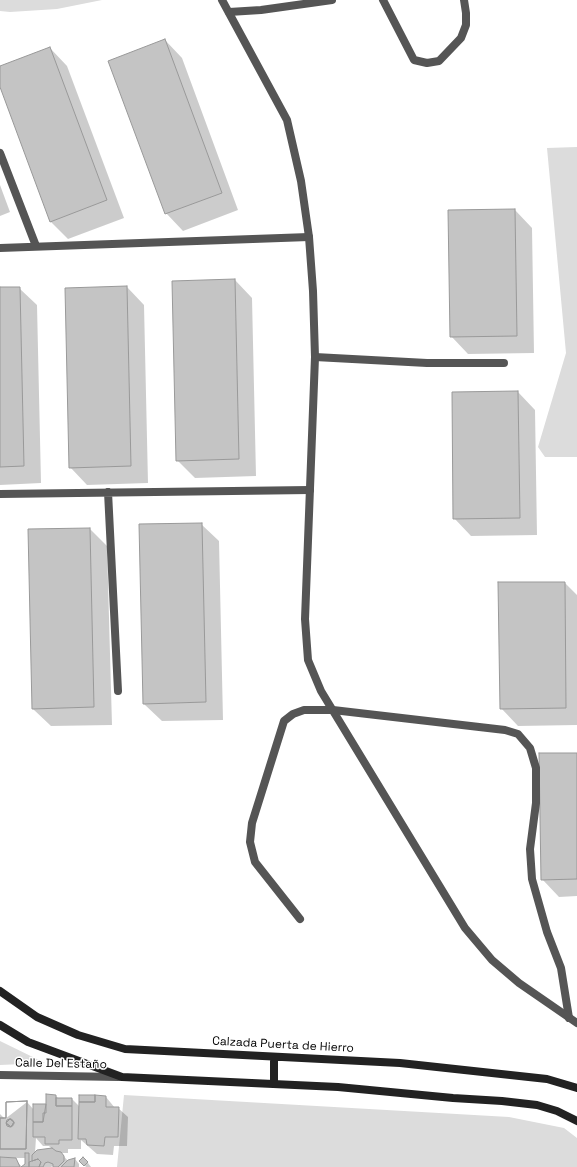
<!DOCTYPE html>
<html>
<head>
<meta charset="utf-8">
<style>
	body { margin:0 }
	canvas { display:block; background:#fff }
</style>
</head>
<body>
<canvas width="577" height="1167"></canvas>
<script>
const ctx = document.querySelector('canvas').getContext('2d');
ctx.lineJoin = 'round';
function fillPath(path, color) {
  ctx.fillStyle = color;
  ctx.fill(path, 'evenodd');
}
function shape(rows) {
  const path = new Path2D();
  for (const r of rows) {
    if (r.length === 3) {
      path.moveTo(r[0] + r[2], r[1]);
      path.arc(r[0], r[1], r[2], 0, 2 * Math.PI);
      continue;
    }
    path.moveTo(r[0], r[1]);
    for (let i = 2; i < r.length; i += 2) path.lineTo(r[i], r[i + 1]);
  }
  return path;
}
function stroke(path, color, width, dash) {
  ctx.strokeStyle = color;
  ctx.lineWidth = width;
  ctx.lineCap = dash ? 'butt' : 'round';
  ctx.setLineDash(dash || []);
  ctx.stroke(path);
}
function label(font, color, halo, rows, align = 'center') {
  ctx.font = font + ' "Space Grotesk",sans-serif';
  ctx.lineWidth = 3;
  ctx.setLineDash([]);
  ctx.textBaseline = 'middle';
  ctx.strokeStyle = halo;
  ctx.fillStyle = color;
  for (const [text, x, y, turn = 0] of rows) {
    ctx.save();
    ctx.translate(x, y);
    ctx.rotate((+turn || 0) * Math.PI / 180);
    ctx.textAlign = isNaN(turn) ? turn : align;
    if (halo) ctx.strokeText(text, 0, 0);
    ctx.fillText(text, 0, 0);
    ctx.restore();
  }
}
fillPath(shape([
	[0,0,102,0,57,9,10,12,0,11],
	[577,147,577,457,545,457,538,447,566,353,547,148],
	[0,1041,45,1063,0,1065],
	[124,1095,509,1117,564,1128,577,1138,577,1167,117,1167]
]), '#dcdcdc');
fillPath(shape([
	[165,40,182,58,238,210,183,231,166,213],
	[50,48,67,66,124,218,68,239,50,221,0,84,0,67],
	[0,185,10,212,0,216],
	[515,210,532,228,534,353,468,354,451,336],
	[235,280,252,298,256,476,195,478,177,460],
	[127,287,144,305,148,483,87,485,70,467],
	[0,288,19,288,37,305,41,483,0,485],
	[518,392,535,410,537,535,471,536,454,518],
	[201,524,219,541,223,720,162,721,144,704],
	[90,529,107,546,112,725,51,726,33,709],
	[565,583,577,595,577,725,518,726,501,708],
	[577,754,577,896,559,897,542,879],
	[56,1096,59,1099,72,1099,80,1107,106,1097,115,1108,118,1108,128,1117,127,1146,114,1146,113,1155,97,1154,81,1140,81,1149,68,1149,68,1153,61,1153,68,1161,75,1159,79,1164,79,1167,54,1167,54,1165,51,1167,22,1167,26,1165,26,1158,14,1158,22,1167,0,1167,0,1114,5,1119,27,1102,34,1110,34,1105,47,1105],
	[36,1138,43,1146,49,1146,51,1148,35,1153],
	[83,1159,88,1163,91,1167,86,1167,81,1161]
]), '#0003');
const building = shape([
	[165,39,222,193,165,214,108,61,165,39],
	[50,47,107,200,50,222,0,87,0,66,50,47],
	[515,209,517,336,450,337,448,210,515,209],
	[235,279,239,459,176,461,172,281,235,279],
	[127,286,131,466,69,468,65,288,127,286],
	[0,287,20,287,24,466,0,467,0,287],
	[518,391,520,518,453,519,452,392,518,391],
	[202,523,206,702,143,704,139,524,202,523],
	[90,528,94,707,32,709,28,529,90,528],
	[498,582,565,582,566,708,500,709,498,582],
	[539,753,577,753,577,879,541,880,539,753],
	[46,1094,56,1095,56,1106,72,1106,72,1140,59,1140,59,1144,45,1144,45,1137,33,1137,33,1122,43,1122,43,1113,46,1113,46,1094],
	[79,1095,95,1095,95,1102,79,1102,79,1095],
	[95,1095,106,1096,106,1107,119,1107,118,1137,105,1137,104,1146,87,1145,86,1139,78,1139,79,1102,95,1102,95,1095],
	[56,1098,72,1098,72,1106,56,1106,56,1098],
	[27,1101,26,1149,0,1149,0,1118,6,1118,6,1102,27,1101],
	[10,1119,14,1122,11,1127,6,1123,10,1119],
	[27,1101,26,1149,0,1149,0,1118,6,1118,6,1102,27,1101],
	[10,1119,14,1122,11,1127,6,1123,10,1119],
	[33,1104,46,1104,43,1122,33,1122,33,1104],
	[10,1123,4],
	[52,1148,56,1151,61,1152,64,1156,64,1161,58,1167,53,1167,53,1164,48,1162,45,1163,43,1167,39,1167,41,1162,38,1159,32,1161,32,1155,37,1150,52,1148],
	[25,1153,29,1153,29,1167,21,1167,25,1164,25,1153],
	[0,1157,16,1158,20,1167,0,1167,0,1157],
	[83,1157,88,1162,84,1166,79,1161,83,1157],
	[75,1158,74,1167,61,1167,68,1160,75,1158],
	[38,1159,41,1162,39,1167,29,1167,29,1162,38,1159]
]);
fillPath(building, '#c4c4c4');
stroke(building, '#999', 1);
stroke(shape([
	[383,0,414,60,427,63,439,61,461,38,466,25,466,13,464,0],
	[229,12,261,10,332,0],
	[0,153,36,246],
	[0,248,309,237],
	[315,357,427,363,504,363],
	[108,492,118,691],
	[0,494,310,490],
	[300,919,255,862,250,842,252,823,284,721,293,714,304,710,333,710,505,730,518,734,530,748,536,768,536,803,530,849,532,879,547,932,561,968,569,1018]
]), '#555', 8);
stroke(shape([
	[222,0,287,120,301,181,309,237,313,291,315,357,305,619,308,660,321,691,465,928,492,960,519,983,577,1023],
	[0,1075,119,1077]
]), '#555', 8);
stroke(shape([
	[0,991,37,1017,78,1035,125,1049,400,1063,547,1079,577,1088],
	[0,1025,28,1042,122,1077,338,1087,453,1098,502,1101,537,1105,557,1111,577,1121],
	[274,1084,274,1057]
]), '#222', 8);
label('12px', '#000', '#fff', [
	["Calzada Puerta de Hierro",283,1045,3],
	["Calle Del Estaño",61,1064,1]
]);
</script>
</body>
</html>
